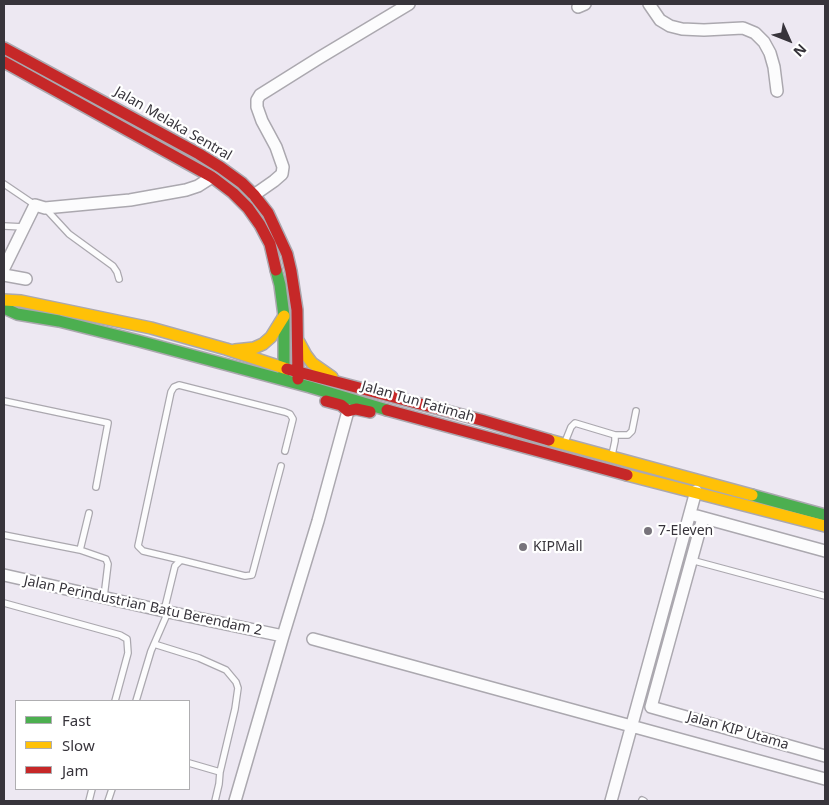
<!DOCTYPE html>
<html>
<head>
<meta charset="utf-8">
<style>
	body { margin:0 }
	#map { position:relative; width:829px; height:805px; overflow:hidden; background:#ede8f2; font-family:"Noto Sans",sans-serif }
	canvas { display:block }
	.frame { position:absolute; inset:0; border:5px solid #37343b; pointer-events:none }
	.legend { position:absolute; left:15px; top:700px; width:175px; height:90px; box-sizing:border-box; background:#fff; border:1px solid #afaeb1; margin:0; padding:6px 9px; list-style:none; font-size:15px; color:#37343b }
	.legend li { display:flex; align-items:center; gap:10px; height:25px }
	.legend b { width:25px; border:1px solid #afaeb1 }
	.north { position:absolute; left:764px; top:15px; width:50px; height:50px; -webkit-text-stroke:4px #fff; paint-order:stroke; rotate:134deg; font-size:14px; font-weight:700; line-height:20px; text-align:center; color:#37343b }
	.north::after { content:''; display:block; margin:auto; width:18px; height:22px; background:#37343b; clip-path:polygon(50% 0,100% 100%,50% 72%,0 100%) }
</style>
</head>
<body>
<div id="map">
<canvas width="829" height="805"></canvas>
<div class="frame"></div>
<ul class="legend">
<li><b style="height:6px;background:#4caf50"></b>Fast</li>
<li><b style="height:6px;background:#ffc107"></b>Slow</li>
<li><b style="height:6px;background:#c62828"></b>Jam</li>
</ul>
<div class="north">N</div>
</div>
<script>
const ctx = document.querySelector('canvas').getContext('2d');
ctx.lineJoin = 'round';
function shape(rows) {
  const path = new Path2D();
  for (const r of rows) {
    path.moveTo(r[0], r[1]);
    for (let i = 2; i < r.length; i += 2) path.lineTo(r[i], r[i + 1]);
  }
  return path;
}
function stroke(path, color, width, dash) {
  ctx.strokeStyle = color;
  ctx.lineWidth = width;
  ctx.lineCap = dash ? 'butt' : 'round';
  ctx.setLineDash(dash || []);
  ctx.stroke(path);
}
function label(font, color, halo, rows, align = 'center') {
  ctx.font = font + ' "Noto Sans",sans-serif';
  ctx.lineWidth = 4.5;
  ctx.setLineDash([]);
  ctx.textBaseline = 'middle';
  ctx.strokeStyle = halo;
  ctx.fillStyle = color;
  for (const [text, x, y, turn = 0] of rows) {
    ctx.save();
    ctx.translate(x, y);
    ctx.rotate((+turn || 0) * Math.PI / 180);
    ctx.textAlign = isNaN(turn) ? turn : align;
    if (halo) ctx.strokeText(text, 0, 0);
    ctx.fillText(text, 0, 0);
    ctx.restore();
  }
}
const lane = shape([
	[4,184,35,205],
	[45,208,69,234,113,266,117,272,119,279],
	[4,226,24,227],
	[4,401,108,423,96,487],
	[565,442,571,427,575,423,615,435,628,435,632,431,636,411],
	[612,455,615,441,615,435],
	[4,535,80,550,106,559,108,564,104,597],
	[80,550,89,513],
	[181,560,143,551,138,546,171,392,174,387,179,385,285,412,290,414,293,419,285,451],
	[691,560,825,596],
	[4,603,120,635,127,639,128,653,115,701],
	[164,611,175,566,181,560,245,576,252,575,281,466],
	[154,644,199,658,226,670,236,682,238,688,235,709,220,772],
	[136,701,151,651,168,612],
	[189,763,220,772,219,784,215,801],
	[642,800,644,801],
	[89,801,92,789],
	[108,801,112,789]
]);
const street = shape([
	[649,4,660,20,670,26,682,29,704,30,743,28,755,33,764,42,770,53,774,67,777,91],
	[578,7,585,4],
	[254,195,274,181,282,174,283,167,276,147,262,121,257,107,257,100,260,95,319,58,409,4],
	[4,268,35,205,45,208,130,200,186,190,198,186,212,177],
	[4,275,26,279],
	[697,516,825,551],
	[703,518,651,707,825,756],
	[4,575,164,611,283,636],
	[313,639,825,779],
	[235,801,283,636,318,521,348,411],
	[611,801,696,491]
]);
const fast = shape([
	[276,270,280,285,284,316,284,378],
	[4,308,17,314,59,321,139,341,310,387,387,410],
	[752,495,825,515]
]);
const slow = shape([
	[4,300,21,301,151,328,226,349,287,369],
	[299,342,306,355,312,363,332,377],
	[235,350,254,348,263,344,271,337,284,316],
	[549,440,752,495],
	[627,475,825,526]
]);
const jam = shape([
	[4,48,199,154,220,167,242,183,254,195,268,213,287,254,291,271,297,310,298,379],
	[4,62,212,177,233,193,248,208,260,225,270,244,276,270],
	[287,369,481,420,549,440],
	[326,401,341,405,348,411,356,409,370,412],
	[387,410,627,475]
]);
stroke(lane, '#aba8af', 8);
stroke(street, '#aba8af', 14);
stroke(fast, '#aba8af', 14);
stroke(slow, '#aba8af', 14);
stroke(jam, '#aba8af', 14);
stroke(lane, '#fcfcfd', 5.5);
stroke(street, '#fcfcfd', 11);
stroke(fast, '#4caf50', 11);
stroke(slow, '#ffc107', 11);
stroke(jam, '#c62828', 11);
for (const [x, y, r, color] of [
	[648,531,5,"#77737b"],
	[523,547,5,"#77737b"]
]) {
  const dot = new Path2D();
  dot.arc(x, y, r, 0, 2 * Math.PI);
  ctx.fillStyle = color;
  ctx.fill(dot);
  stroke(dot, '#fff', 2);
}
label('14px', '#37343b', '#fff', [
	["Jalan Melaka Sentral",173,124,30],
	["Jalan Tun Fatimah",418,402,16],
	["Jalan Perindustrian Batu Berendam 2",143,606,12],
	["Jalan KIP Utama",738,731,16]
]);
label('14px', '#37343b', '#fff', [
	["7-Eleven",658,531],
	["KIPMall",533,547]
], 'left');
</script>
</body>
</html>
